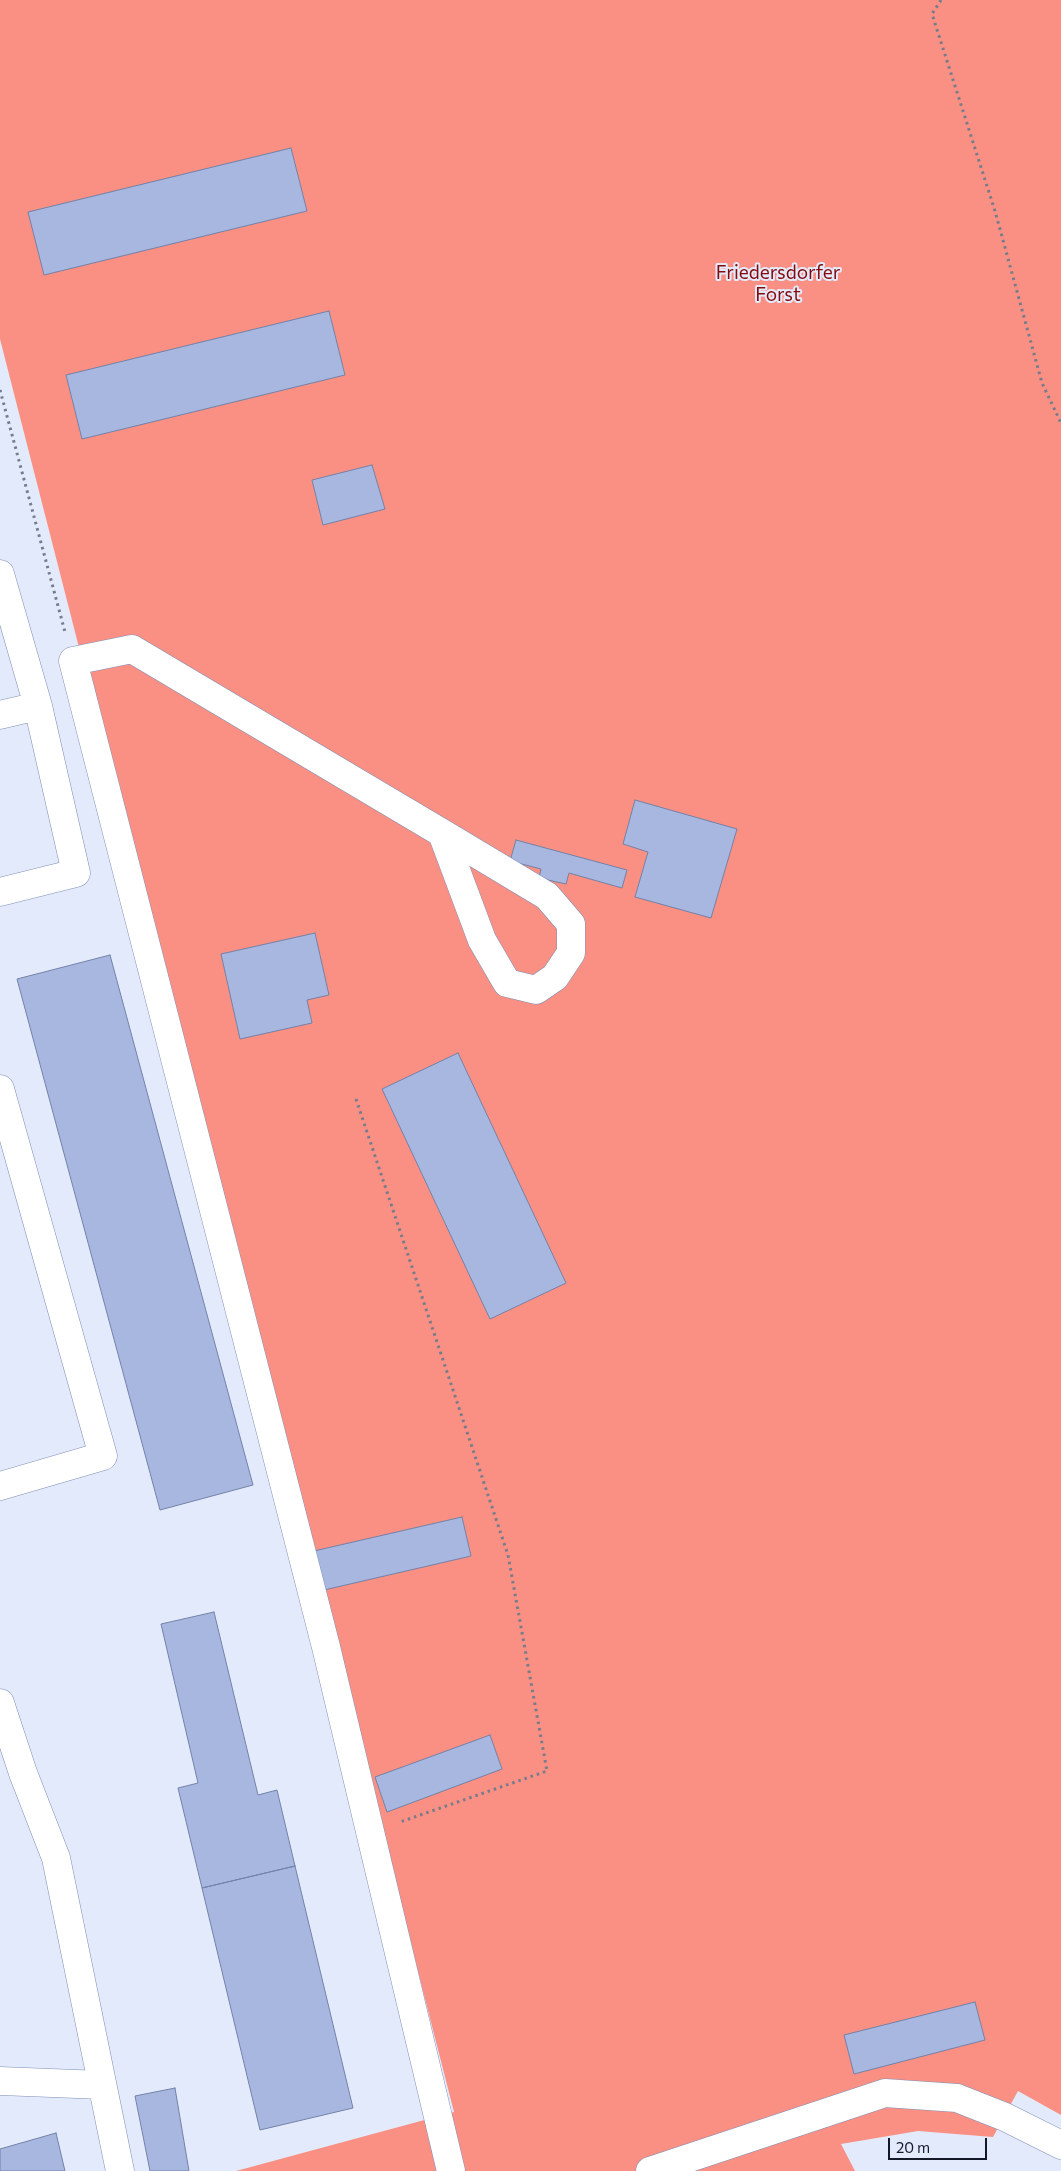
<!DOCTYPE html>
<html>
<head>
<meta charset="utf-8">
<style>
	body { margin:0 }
	#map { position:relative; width:1061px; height:2171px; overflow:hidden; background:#e3eafb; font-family:Commissioner,sans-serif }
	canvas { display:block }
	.scale { position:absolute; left:888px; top:2138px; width:99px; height:22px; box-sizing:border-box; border:2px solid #141928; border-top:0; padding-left:6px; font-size:15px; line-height:18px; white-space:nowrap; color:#141928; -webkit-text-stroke:4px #e3eafb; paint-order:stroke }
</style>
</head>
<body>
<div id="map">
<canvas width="1061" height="2171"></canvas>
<div class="scale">20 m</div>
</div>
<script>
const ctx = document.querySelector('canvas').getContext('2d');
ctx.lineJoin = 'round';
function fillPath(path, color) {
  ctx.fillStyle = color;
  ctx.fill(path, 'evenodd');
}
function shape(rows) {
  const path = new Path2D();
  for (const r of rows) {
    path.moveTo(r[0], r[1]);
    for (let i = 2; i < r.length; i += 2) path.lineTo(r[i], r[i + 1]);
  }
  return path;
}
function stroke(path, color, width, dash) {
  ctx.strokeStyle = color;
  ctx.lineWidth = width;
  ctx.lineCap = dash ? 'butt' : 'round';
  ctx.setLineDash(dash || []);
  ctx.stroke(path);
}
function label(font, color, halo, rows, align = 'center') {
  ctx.font = font + ' Commissioner,sans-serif';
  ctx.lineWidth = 4;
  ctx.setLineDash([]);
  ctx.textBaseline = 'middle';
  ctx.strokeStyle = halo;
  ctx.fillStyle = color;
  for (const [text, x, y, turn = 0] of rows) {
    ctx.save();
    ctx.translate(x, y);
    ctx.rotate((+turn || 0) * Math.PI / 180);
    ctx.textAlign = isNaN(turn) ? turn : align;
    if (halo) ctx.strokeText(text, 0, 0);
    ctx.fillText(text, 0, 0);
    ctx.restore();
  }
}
fillPath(shape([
	[0,0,1061,0,1061,2115,1018,2091,993,2137,918,2131,841,2144,855,2171,236,2171,454,2112,0,339]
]), '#f99083');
const building = shape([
	[291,148,307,211,44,275,28,212,291,148],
	[329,311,345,375,82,439,66,375,329,311],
	[372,465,385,509,323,525,312,480,372,465],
	[635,800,737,829,711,918,635,897,648,852,623,844,635,800],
	[516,840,627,870,622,888,569,873,566,884,539,878,541,869,510,861,516,840],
	[315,933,329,995,307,1000,312,1023,240,1039,221,954,315,933],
	[110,955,253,1485,160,1510,17,979,110,955],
	[458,1053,566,1283,490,1319,382,1089,458,1053],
	[462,1517,471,1556,324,1590,314,1551,462,1517],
	[214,1612,258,1795,277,1790,295,1866,202,1888,178,1788,198,1783,161,1624,214,1612],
	[490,1735,502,1769,387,1812,375,1777,490,1735],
	[295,1866,353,2108,260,2130,202,1888,295,1866],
	[975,2002,985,2040,854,2074,844,2035,975,2002],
	[175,2088,189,2171,150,2171,135,2096,175,2088],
	[56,2133,65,2171,0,2171,0,2149,56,2133]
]);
fillPath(building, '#a7b7e0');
stroke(building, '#7382a8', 1);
const minor = shape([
	[0,574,38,706,76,873,0,892],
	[0,715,38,706],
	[442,833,547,896,571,924,571,953,555,977,536,990,507,983,482,940,442,833,132,649,73,661,326,1647,451,2171],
	[0,1089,103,1456,0,1486],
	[0,1703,23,1773,56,1858,120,2171],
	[0,2081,102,2085],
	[650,2171,885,2093,957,2098,1005,2117,1061,2145]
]);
stroke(minor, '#808fb6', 29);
stroke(shape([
	[941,0,932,14,995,211,1042,383,1061,423],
	[0,390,65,632],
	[356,1099,508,1555,547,1771,400,1822]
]), '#767c8c', 3, [2.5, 4]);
stroke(minor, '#fff', 28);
label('19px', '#850a0c', '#e3eafb', [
	["Friedersdorfer",778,273],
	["Forst",778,295]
]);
</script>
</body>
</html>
